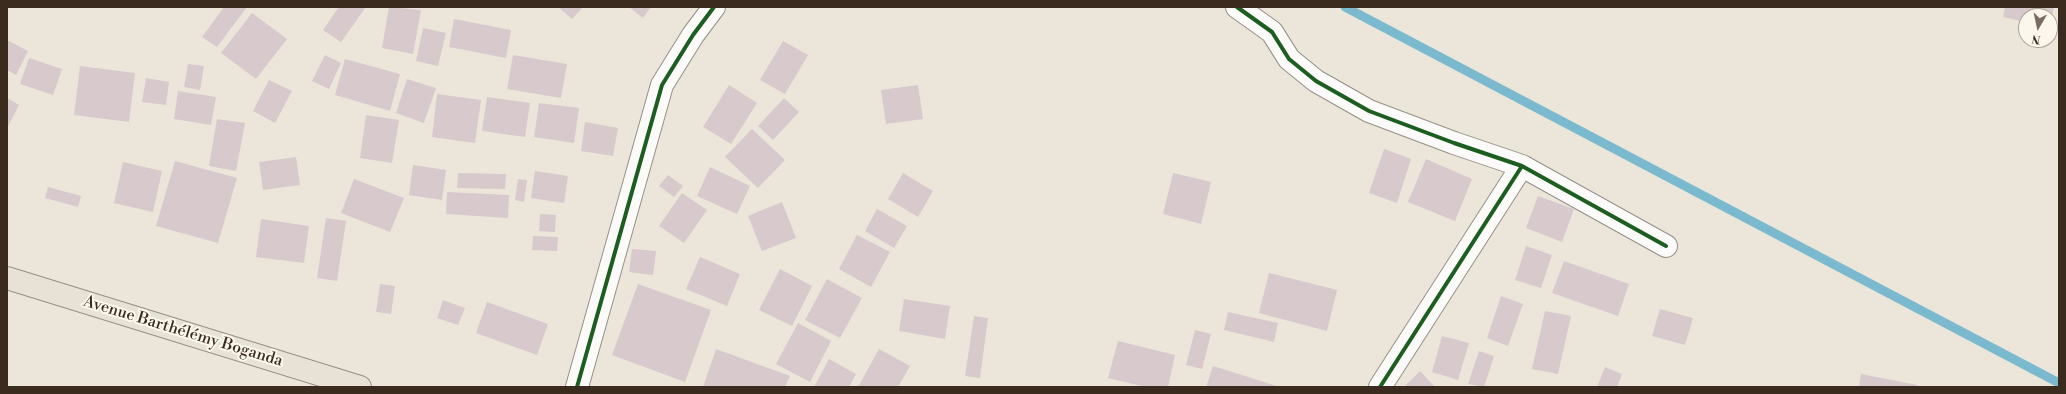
<!DOCTYPE html>
<html>
<head>
<meta charset="utf-8">
<style>
	body { margin:0 }
	#map { position:relative; width:2066px; height:394px; overflow:hidden; background:#ece6da; font-family:"Libre Bodoni",serif }
	canvas { display:block }
	.frame { position:absolute; inset:0; border:8px solid #3b2a1e; pointer-events:none }
	.north { position:absolute; left:2018px; top:8px; width:40px; height:40px; box-sizing:border-box; background:#fbf7ec; border:1px solid #aea59a; border-radius:50%; rotate:189deg; font-size:11px; font-weight:700; line-height:16px; text-align:center; color:#3b2a1e }
	.north::after { content:''; display:block; margin:auto; width:14px; height:18px; background:#796c60; clip-path:polygon(50% 0,100% 100%,50% 72%,0 100%) }
</style>
</head>
<body>
<div id="map">
<canvas width="2066" height="394"></canvas>
<div class="frame"></div>
<div class="north">N</div>
</div>
<script>
const ctx = document.querySelector('canvas').getContext('2d');
ctx.lineJoin = 'round';
function shape(rows) {
  const path = new Path2D();
  for (const r of rows) {
    path.moveTo(r[0], r[1]);
    for (let i = 2; i < r.length; i += 2) path.lineTo(r[i], r[i + 1]);
  }
  return path;
}
function stroke(path, color, width, dash) {
  ctx.strokeStyle = color;
  ctx.lineWidth = width;
  ctx.lineCap = dash ? 'butt' : 'round';
  ctx.setLineDash(dash || []);
  ctx.stroke(path);
}
function fillPath(path, color) {
  ctx.fillStyle = color;
  ctx.fill(path, 'evenodd');
}
function label(font, color, halo, rows, align = 'center') {
  ctx.font = font + ' "Libre Bodoni",serif';
  ctx.lineWidth = 4;
  ctx.setLineDash([]);
  ctx.textBaseline = 'middle';
  ctx.strokeStyle = halo;
  ctx.fillStyle = color;
  for (const [text, x, y, turn = 0] of rows) {
    ctx.save();
    ctx.translate(x, y);
    ctx.rotate((+turn || 0) * Math.PI / 180);
    ctx.textAlign = isNaN(turn) ? turn : align;
    if (halo) ctx.strokeText(text, 0, 0);
    ctx.fillText(text, 0, 0);
    ctx.restore();
  }
}
stroke(shape([
	[1345,7,2059,383]
]), '#7bbace', 9);
fillPath(shape([
	[224,7,247,7,217,47,202,37],
	[339,7,366,7,341,42,323,30],
	[389,7,421,10,413,54,382,48],
	[558,7,583,7,572,19],
	[629,7,651,7,643,18],
	[2005,7,2054,7,2051,20,2050,16,2026,16,2026,22,2003,17],
	[252,13,287,39,256,79,221,53],
	[454,19,511,30,506,58,449,47],
	[423,28,446,33,438,66,416,61],
	[7,40,28,51,16,75,7,70],
	[783,41,808,55,785,94,760,80],
	[325,55,341,63,329,89,312,81],
	[513,55,567,64,561,98,507,89],
	[29,58,62,69,53,95,20,84],
	[345,59,400,74,390,111,335,95],
	[188,64,204,66,200,90,184,87],
	[80,66,135,73,129,122,74,115],
	[146,78,169,82,166,105,142,102],
	[407,79,436,88,424,123,396,113],
	[269,80,292,91,275,123,253,111],
	[729,85,757,103,731,144,703,127],
	[918,85,923,119,886,124,881,90],
	[178,91,216,97,211,125,174,119],
	[437,94,481,100,475,143,432,137],
	[487,97,530,103,525,137,482,131],
	[7,98,19,105,7,128],
	[784,98,799,112,773,140,758,126],
	[539,103,579,108,574,143,534,137],
	[366,115,399,120,392,163,360,158],
	[217,119,245,123,236,171,209,166],
	[585,122,618,128,613,156,581,151],
	[752,129,785,160,758,188,725,157],
	[1384,149,1411,159,1397,203,1369,193],
	[296,157,300,185,263,190,259,162],
	[1426,159,1472,179,1455,221,1408,202],
	[175,161,237,178,218,243,156,226],
	[123,162,162,171,153,212,114,203],
	[413,165,446,170,442,200,409,195],
	[710,167,750,186,737,214,697,196],
	[535,171,568,176,564,203,531,198],
	[458,173,506,174,505,189,457,188],
	[903,173,933,191,918,217,888,199],
	[1173,173,1211,182,1201,224,1163,214],
	[668,175,683,186,674,197,659,186],
	[354,179,404,198,390,232,341,213],
	[518,179,527,180,524,202,515,200],
	[48,187,81,196,78,207,45,198],
	[447,192,509,195,508,218,446,214],
	[682,193,707,210,684,243,659,226],
	[1538,196,1574,209,1562,242,1526,228],
	[782,202,796,238,762,251,748,216],
	[877,209,907,226,894,248,865,231],
	[540,214,556,215,555,232,539,231],
	[326,218,346,221,337,281,317,278],
	[261,219,309,226,304,263,256,257],
	[857,235,890,252,871,287,839,269],
	[533,236,558,237,557,251,532,250],
	[1526,246,1552,255,1541,288,1515,280],
	[632,249,656,251,653,275,629,272],
	[700,257,740,274,727,306,686,289],
	[1564,261,1629,284,1618,316,1552,293],
	[780,269,812,286,792,326,759,310],
	[1269,273,1337,290,1327,331,1259,313],
	[827,279,862,298,840,338,805,320],
	[380,284,395,286,391,314,376,312],
	[638,284,711,310,685,382,612,355],
	[1501,296,1523,304,1508,346,1487,338],
	[904,299,950,306,945,339,899,331],
	[443,300,465,308,458,325,437,318],
	[487,302,548,324,537,355,476,333],
	[1660,309,1693,318,1685,345,1652,336],
	[1545,311,1571,316,1558,374,1532,369],
	[1228,312,1278,323,1274,342,1224,330],
	[974,316,988,318,980,378,965,376],
	[798,323,831,341,810,382,776,364],
	[1195,330,1211,334,1202,369,1186,365],
	[1442,336,1469,343,1458,380,1432,372],
	[1118,341,1175,355,1168,387,1146,387,1108,378],
	[716,349,790,376,785,387,703,387],
	[879,349,910,366,898,387,858,387],
	[1479,351,1494,356,1484,387,1468,384],
	[829,359,856,374,849,387,814,387],
	[1213,366,1280,387,1206,387],
	[1605,367,1622,374,1617,387,1597,387],
	[1420,371,1435,387,1404,387],
	[1861,374,1917,385,1917,387,1859,387]
]), '#d7c9cc');
const street = shape([
	[1237,7,1272,32,1289,59,1316,81,1369,111,1454,143,1522,166,1666,246],
	[577,387,662,85,693,35,714,7],
	[1380,387,1522,166]
]);
const primary = shape([
	[7,278,360,387]
]);
stroke(street, '#958f87', 24);
stroke(primary, '#958f87', 24);
stroke(street, '#fcfbf9', 22);
stroke(primary, '#e7e2d5', 22);
stroke(shape([
	[1237,7,1272,32,1289,59,1316,81,1369,111,1454,143,1522,166,1666,246],
	[577,387,662,85,693,35,714,7],
	[1380,387,1522,166]
]), '#1b5e20', 4);
label('16px', '#3b2a1e', '#fbf7ec', [
	["Avenue Barthélémy Boganda",183,332,17]
]);
</script>
</body>
</html>
